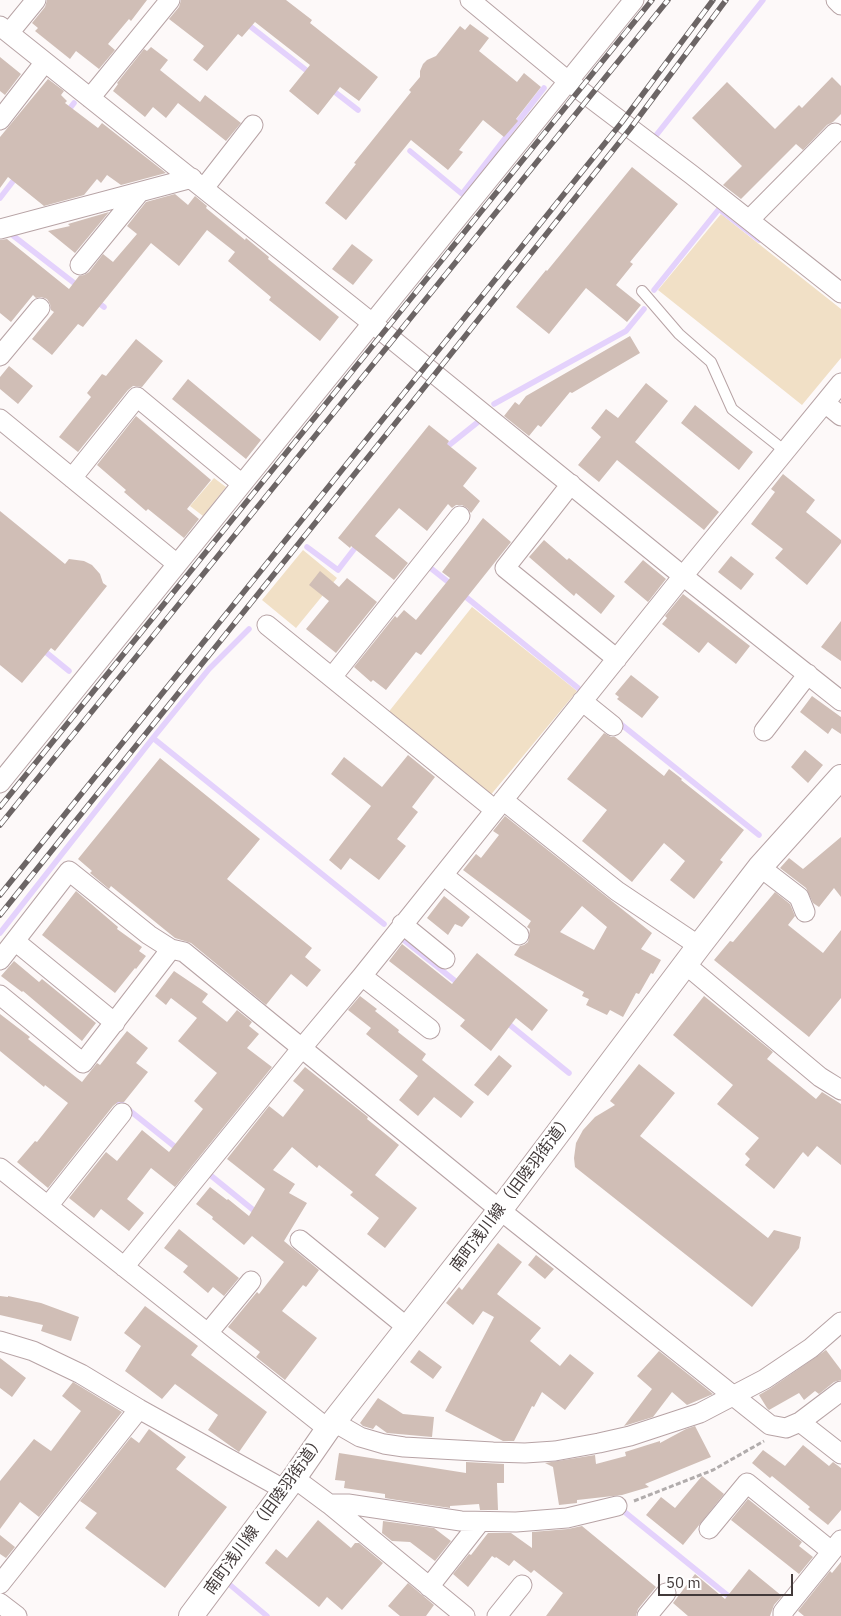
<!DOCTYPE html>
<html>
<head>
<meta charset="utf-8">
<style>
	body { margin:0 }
	#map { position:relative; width:841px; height:1616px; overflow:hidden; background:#fdf9f9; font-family:"IBM Plex Sans",sans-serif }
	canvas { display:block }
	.scale { position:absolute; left:658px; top:1574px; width:135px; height:22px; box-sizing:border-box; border:2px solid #423a3a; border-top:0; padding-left:6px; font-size:15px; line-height:18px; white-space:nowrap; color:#423a3a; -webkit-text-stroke:4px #fff; paint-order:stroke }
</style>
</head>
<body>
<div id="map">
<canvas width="841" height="1616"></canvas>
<div class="scale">50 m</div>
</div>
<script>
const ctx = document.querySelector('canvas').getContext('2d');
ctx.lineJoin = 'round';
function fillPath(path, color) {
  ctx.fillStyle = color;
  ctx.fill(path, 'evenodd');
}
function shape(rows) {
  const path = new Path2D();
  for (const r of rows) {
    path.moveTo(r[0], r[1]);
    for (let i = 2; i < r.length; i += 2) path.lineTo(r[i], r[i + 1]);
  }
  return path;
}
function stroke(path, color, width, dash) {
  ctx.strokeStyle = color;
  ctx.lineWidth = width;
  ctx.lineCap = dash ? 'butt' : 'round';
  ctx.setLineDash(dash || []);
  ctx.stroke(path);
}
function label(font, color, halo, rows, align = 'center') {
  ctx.font = font + ' "IBM Plex Sans","Noto Sans JP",sans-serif';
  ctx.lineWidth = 5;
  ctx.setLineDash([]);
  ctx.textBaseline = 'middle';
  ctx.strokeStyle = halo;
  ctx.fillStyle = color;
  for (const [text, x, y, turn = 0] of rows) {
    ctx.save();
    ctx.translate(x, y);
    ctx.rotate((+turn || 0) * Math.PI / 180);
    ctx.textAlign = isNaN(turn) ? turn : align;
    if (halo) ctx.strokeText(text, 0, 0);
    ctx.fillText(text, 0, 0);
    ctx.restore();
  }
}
fillPath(shape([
	[721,214,841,309,841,358,802,405,658,290],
	[214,478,226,487,203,516,190,506],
	[303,550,337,578,296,628,262,600],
	[472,607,577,691,489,797,387,714]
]), '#f1e0c6');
stroke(shape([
	[246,23,311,74],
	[331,89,358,110],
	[67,112,74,103],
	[654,138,763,0],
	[410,151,462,194,544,88],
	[0,198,17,176],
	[11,234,78,286],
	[654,290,719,209,759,240],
	[95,300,104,307],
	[494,404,626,331,644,309],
	[443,450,478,422],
	[307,547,338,570,358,544],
	[428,566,452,585],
	[461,593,578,688],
	[42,649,69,671],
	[617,721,759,835],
	[153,738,384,924],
	[0,933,153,738,209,669,249,629],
	[400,937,459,984],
	[505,1021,569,1073],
	[114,1098,179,1150],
	[209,1174,257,1213],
	[621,1509,732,1599],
	[229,1584,267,1616]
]), '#e4d2fc', 5.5);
fillPath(shape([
	[47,0,147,0,131,21,129,19,108,44,115,50,99,69,76,51,70,59,35,31,38,28,32,23,45,7],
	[181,0,286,0,312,20,310,23,378,77,359,101,340,87,318,115,289,91,310,65,255,22,242,37,238,34,207,71,193,60,204,46,169,19,179,7],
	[470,24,489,38,479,51,517,82,524,73,541,87,516,119,518,121,504,137,483,120,459,150,463,152,448,170,411,140,346,220,325,203,356,164,354,163,411,92,409,90,420,77,420,71,423,64,427,60,436,56,460,26,465,30],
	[151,47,168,60,160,70,200,102,205,95,241,123,226,141,178,103,166,118,153,107,145,117,113,91,118,84,117,83,144,49,147,51],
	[0,57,21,74,5,95,0,91],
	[832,77,841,86,841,114,833,122,827,125,803,150,796,144,741,199,723,185,742,166,692,118,727,82,775,129,799,105,802,108],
	[48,79,64,91,61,95,67,101,65,103,98,128,102,123,166,173,121,185,107,175,101,183,97,179,84,195,44,206,8,177,0,188,0,137],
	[632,167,678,204,630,262,633,264,616,285,641,305,627,322,586,288,549,334,516,307,546,270,547,271],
	[175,194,188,205,195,196,207,206,206,208,245,240,246,238,269,257,268,259,339,317,320,341,269,300,271,297,228,261,235,252,207,230,179,266,151,243,83,327,78,324,52,355,32,339,54,312,51,310,50,304,47,299,41,297,36,298,33,295,11,322,0,313,0,240,7,239,69,289,79,276,84,275,89,272,103,254,113,262,137,234,127,226,146,202],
	[109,212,75,253,48,231,70,226,68,224],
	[352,244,373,260,353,285,332,269],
	[630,336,640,353,572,393,570,392,541,427,538,425,529,436,504,416,515,402,519,405,526,396],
	[136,339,163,361,142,387,133,386,128,390,78,452,59,437,91,397,87,393,102,374,106,376],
	[9,366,33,386,18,404,0,389,0,377],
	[188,379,261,440,246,459,172,399],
	[646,383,668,401,635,442,719,512,704,530,617,460,599,482,578,465,601,437,591,428,606,409,618,418],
	[695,405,753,452,739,470,681,423],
	[136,416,211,480,187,509,199,519,184,538,148,509,146,511,124,492,126,490,97,465],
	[429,425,449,441,447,444,477,468,463,486,480,501,471,513,467,508,462,505,456,505,452,508,448,504,427,531,399,508,375,536,408,563,394,580,351,546,350,548,338,538],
	[783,474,815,500,806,512,841,540,841,543,807,585,775,558,783,549,751,524,775,492,771,489],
	[0,511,65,564,69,559,84,561,92,565,100,574,103,583,107,586,55,651,51,648,22,683,0,665],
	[483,518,511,542,421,655,416,652,386,690,373,680,371,682,354,667,395,616,397,618,404,610,416,620,450,578,442,572],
	[544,540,567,560,569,558,615,596,601,614,576,593,574,596,529,557],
	[731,556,754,574,741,590,718,572],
	[643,560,666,579,648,602,624,582],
	[320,571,339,587,347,578,377,602,336,653,306,629,329,601,309,585],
	[683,594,750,646,736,664,708,642,699,653,662,624,667,618,665,616],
	[841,621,841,661,821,647],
	[631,675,659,697,642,718,617,699,619,697,615,694],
	[812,696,841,717,841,734,832,728,828,734,800,712],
	[604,733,611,737,615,737,664,776,669,769,682,779,681,780,744,830,720,860,723,862,694,899,670,880,685,861,664,843,632,882,582,841,607,810,567,779],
	[805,750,823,765,808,783,791,767],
	[408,755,435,777,412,807,418,812,397,839,406,846,379,880,350,858,341,870,329,860,371,806,331,774,344,757,382,787],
	[160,758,260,839,227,879,312,948,305,957,321,970,307,987,291,974,266,1005,191,943,175,938,111,886,109,889,90,873,92,871,78,859],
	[505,816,652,933,641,949,661,960,653,974,651,973,639,994,636,993,623,1017,610,1010,607,1015,586,1005,589,999,582,996,584,992,514,955,520,946,524,945,528,942,530,929,527,927,531,921,463,870,476,854,481,858,499,835,493,831],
	[582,906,607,927,594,950,560,932],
	[841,837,841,897,834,888,819,907,813,903,806,888,780,868,789,858,803,869],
	[76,891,118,927,117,929,142,947,139,951,146,956,136,969,135,968,115,993,42,935],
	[775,892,790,904,795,916,788,925,823,953,841,930,841,998,809,1037,714,960,730,941,733,942],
	[444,896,470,917,462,927,455,924,448,935,427,918],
	[402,944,452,984,477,953,548,1010,532,1031,516,1018,491,1051,460,1026,465,1020,389,961],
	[14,961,39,982,42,979,96,1023,82,1041,23,991,22,992,1,976],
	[174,971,208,994,202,1002,227,1022,237,1010,252,1022,249,1026,259,1034,247,1048,272,1067,175,1187,151,1168,127,1199,144,1213,129,1231,101,1209,94,1218,69,1198,106,1152,117,1161,142,1130,169,1152,203,1109,194,1101,217,1073,178,1041,197,1018,171,998,166,1005,155,996],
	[360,996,377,1009,375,1011,399,1030,398,1032,426,1054,422,1060,474,1102,461,1118,434,1097,418,1116,399,1100,418,1076,366,1034,371,1028,348,1010],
	[704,996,773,1052,767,1059,816,1099,822,1092,841,1104,841,1165,817,1146,808,1157,803,1152,774,1189,745,1165,750,1159,745,1154,759,1138,717,1104,733,1085,673,1035],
	[0,1014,30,1037,28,1039,82,1082,97,1063,100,1065,127,1031,148,1048,136,1063,148,1072,124,1102,118,1102,113,1106,48,1188,17,1162,35,1141,37,1142,68,1103,45,1085,44,1087,0,1051],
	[499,1055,512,1066,488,1096,474,1085],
	[639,1064,675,1093,640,1136,768,1238,774,1230,801,1237,799,1248,752,1307,575,1167,574,1158,576,1143,583,1130,595,1117,615,1105,610,1101],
	[305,1067,368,1117,367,1119,399,1145,375,1175,417,1208,385,1248,367,1234,379,1218,350,1195,353,1192,319,1165,317,1168,292,1147,273,1170,295,1184,289,1193,307,1203,284,1241,319,1270,306,1287,303,1285,282,1311,317,1338,285,1380,256,1357,260,1352,228,1327,257,1292,259,1294,284,1262,252,1236,244,1245,212,1219,213,1217,196,1204,210,1187,227,1200,228,1199,249,1216,265,1189,227,1159,269,1106,283,1117,304,1090,293,1081],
	[179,1229,239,1278,224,1296,213,1287,208,1293,183,1272,188,1266,164,1248],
	[498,1243,522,1262,497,1294,541,1328,530,1341,560,1366,570,1354,594,1373,565,1410,542,1392,534,1407,532,1406,514,1441,503,1441,445,1411,494,1317,483,1311,473,1325,446,1303,459,1287,462,1290],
	[536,1255,554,1269,545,1279,528,1265],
	[0,1296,8,1297,8,1296,41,1303,79,1317,71,1341,41,1331,43,1325,0,1315],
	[145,1306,198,1346,191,1355,267,1412,239,1452,208,1430,218,1415,175,1384,162,1399,125,1371,141,1346,124,1333],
	[419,1350,442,1367,433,1379,410,1362],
	[826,1350,841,1370,841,1380,834,1382,819,1394,815,1391,804,1400,799,1393,769,1410,767,1408,759,1395,771,1388],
	[659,1351,713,1394,687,1405,672,1392,653,1417,624,1426,652,1389,637,1376],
	[0,1358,26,1378,12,1397,0,1388],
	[73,1382,122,1412,39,1517,20,1502,0,1529,0,1481,34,1439,51,1451,81,1411,62,1396],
	[378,1398,403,1414,434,1417,432,1437,387,1433,376,1425,373,1429,363,1426,360,1423],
	[695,1426,711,1457,645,1484,649,1487,622,1495,577,1500,577,1503,559,1505,553,1467,545,1463,595,1455,596,1464,626,1456,625,1452,660,1441,660,1443,686,1429],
	[149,1429,186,1457,176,1469,227,1507,165,1588,85,1528,97,1513,80,1501,131,1437,139,1443],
	[803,1445,829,1466,833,1462,841,1468,841,1510,828,1525,808,1509,810,1507,772,1476,770,1478,752,1463,763,1450,785,1466],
	[339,1453,466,1473,466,1462,504,1464,504,1483,497,1483,498,1510,480,1510,479,1504,450,1506,450,1508,397,1500,385,1498,385,1494,344,1488,345,1481,335,1480],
	[702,1476,724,1494,683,1545,646,1515,661,1497,675,1508],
	[748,1499,802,1542,799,1546,813,1557,799,1574,731,1520],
	[318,1520,351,1548,355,1543,359,1543,383,1563,342,1610,327,1597,319,1607,265,1563,276,1549,287,1558],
	[383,1521,434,1528,451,1541,435,1561,410,1542,392,1541,382,1533],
	[582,1526,656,1587,638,1609,636,1616,546,1616,563,1593,534,1570,531,1573,514,1560,509,1566,496,1557,495,1558,492,1556,468,1587,453,1574,469,1554,471,1555,488,1533,511,1533,532,1548,532,1532,568,1529],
	[0,1535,15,1547,6,1558,0,1554],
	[841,1562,841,1616,804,1616,798,1611,830,1571,832,1573],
	[749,1569,782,1596,774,1605,770,1616,688,1616,673,1603,695,1574,725,1599],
	[408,1583,434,1605,426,1616,400,1616,388,1606]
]), '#d0beb6');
const service = shape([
	[642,291,679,334,711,362,732,409,785,451]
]);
const minor = shape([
	[470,0,568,81,692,175,841,293],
	[836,0,841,5],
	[0,26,372,323,683,576,841,701],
	[9,33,36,0],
	[90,98,170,0],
	[0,120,45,62],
	[204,188,253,125],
	[749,220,835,133],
	[0,229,192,178],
	[80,265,139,193],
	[0,356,40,308],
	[825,403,841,416],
	[0,419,177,564],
	[72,478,137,397,242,484],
	[571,484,505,568,617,659],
	[267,625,495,810],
	[332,677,460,516],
	[582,701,613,726],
	[764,731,808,674],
	[0,783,634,0],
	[503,800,617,891,699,946],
	[760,867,799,897,805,912],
	[443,875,519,935],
	[402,924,445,959],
	[15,941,115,1023],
	[171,949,184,952,500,1210,770,1425,786,1428,800,1422,841,1391],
	[0,960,69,871,149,935,171,949,83,1063,0,995],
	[685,964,820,1077,841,1090],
	[362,976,430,1029],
	[0,1168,328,1429],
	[48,1206,122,1113],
	[300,1240,408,1328],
	[124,1267,301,1049,362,976,683,576,841,383],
	[208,1333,251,1281],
	[0,1341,33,1351,81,1374,139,1409,285,1490],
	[334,1422,360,1437,384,1444,404,1447,493,1452,525,1453,555,1451,599,1443,630,1436,700,1413,765,1379,811,1348,841,1322],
	[800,1422,841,1454],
	[294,1478,329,1504,465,1616],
	[329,1504,348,1504,461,1521,516,1522,567,1518,617,1506],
	[709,1529,747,1483,831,1551],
	[0,1584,139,1409],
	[429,1587,480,1522],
	[0,1603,17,1616],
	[497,1616,522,1585],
	[647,1616,666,1593],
	[783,1616,783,1612,841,1540]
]);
const tertiary = shape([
	[191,1616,294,1478,328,1429,500,1210,699,946,760,867,841,777]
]);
stroke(service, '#b7a3a5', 12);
stroke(minor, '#b7a3a5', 21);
stroke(tertiary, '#b7a3a5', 26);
stroke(shape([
	[634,1501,713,1470,764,1441]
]), '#b1acac', 3, [5, 2.5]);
stroke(service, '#fff', 10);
stroke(minor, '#fff', 19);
stroke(tertiary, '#fff', 24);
const rail = shape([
	[0,807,652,0],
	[0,825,668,0],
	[0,895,622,122,713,0],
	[0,915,435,374,630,129,726,0]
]);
stroke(rail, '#6c6565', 5.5);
stroke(rail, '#fff', 4, [11]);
label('16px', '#423a3a', '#fff', [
	["南町浅川線（旧陸羽街道）",512,1193,-53],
	["南町浅川線（旧陸羽街道）",265,1515,-54]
]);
</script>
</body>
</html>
